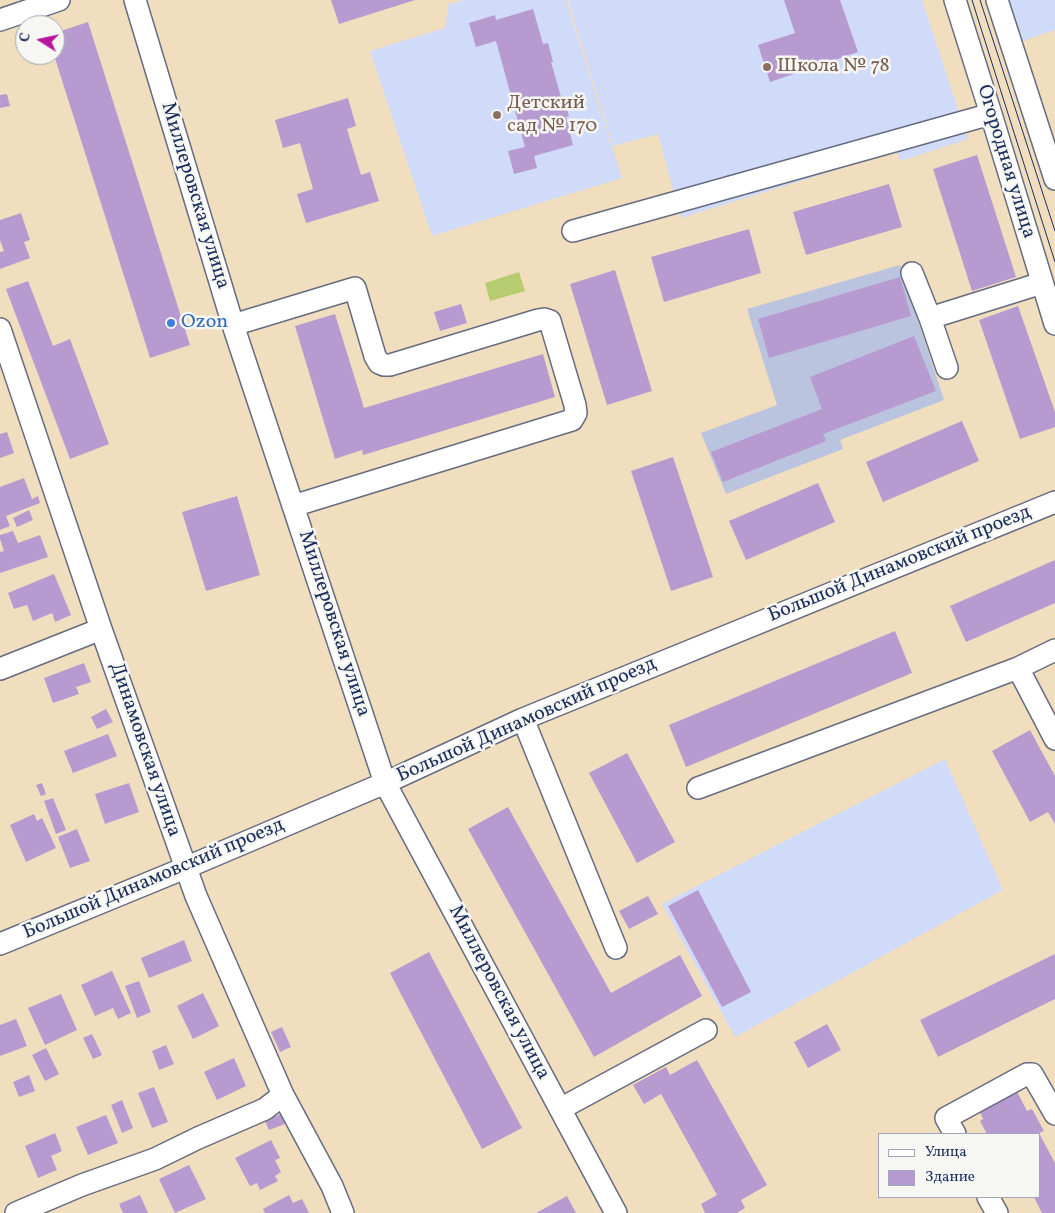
<!DOCTYPE html>
<html>
<head>
<meta charset="utf-8">
<style>
	body { margin:0 }
	#map { position:relative; width:1055px; height:1213px; overflow:hidden; background:#f1debf; font-family:Vollkorn,serif }
	canvas { display:block }
	.legend { position:absolute; left:878px; top:1133px; width:162px; height:65px; box-sizing:border-box; background:#f6f6f2; border:1px solid #9ea6b7; margin:0; padding:6px 9px; list-style:none; font-size:15px; color:#1b2f5e }
	.legend li { display:flex; align-items:center; gap:10px; height:25px }
	.legend b { width:25px; border:1px solid #9ea6b7 }
	.north { position:absolute; left:15px; top:15px; width:50px; height:50px; box-sizing:border-box; background:#f6f6f2; border:1px solid #9ea6b7; border-radius:50%; rotate:280deg; font-size:14px; font-weight:700; line-height:20px; text-align:center; color:#1b2f5e }
	.north::after { content:''; display:block; margin:auto; width:18px; height:22px; background:#b5179e; clip-path:polygon(50% 0,100% 100%,50% 72%,0 100%) }
</style>
</head>
<body>
<div id="map">
<canvas width="1055" height="1213"></canvas>
<ul class="legend">
<li><b style="height:6px;background:#fff"></b>Улица</li>
<li><b style="height:14px;background:#b79bd0"></b>Здание</li>
</ul>
<div class="north">С</div>
</div>
<script>
const ctx = document.querySelector('canvas').getContext('2d');
ctx.lineJoin = 'round';
function fillPath(path, color) {
  ctx.fillStyle = color;
  ctx.fill(path, 'evenodd');
}
function shape(rows) {
  const path = new Path2D();
  for (const r of rows) {
    path.moveTo(r[0], r[1]);
    for (let i = 2; i < r.length; i += 2) path.lineTo(r[i], r[i + 1]);
  }
  return path;
}
function stroke(path, color, width, dash) {
  ctx.strokeStyle = color;
  ctx.lineWidth = width;
  ctx.lineCap = dash ? 'butt' : 'round';
  ctx.setLineDash(dash || []);
  ctx.stroke(path);
}
function label(font, color, halo, rows, align = 'center') {
  ctx.font = font + ' Vollkorn,serif';
  ctx.lineWidth = 5;
  ctx.setLineDash([]);
  ctx.textBaseline = 'middle';
  ctx.strokeStyle = halo;
  ctx.fillStyle = color;
  for (const [text, x, y, turn = 0] of rows) {
    ctx.save();
    ctx.translate(x, y);
    ctx.rotate((+turn || 0) * Math.PI / 180);
    ctx.textAlign = isNaN(turn) ? turn : align;
    if (halo) ctx.strokeText(text, 0, 0);
    ctx.fillText(text, 0, 0);
    ctx.restore();
  }
}
fillPath(shape([
	[464,0,566,0,622,178,432,236,370,51,445,28,449,4],
	[568,0,922,0,968,139,901,161,897,151,681,218,658,134,613,146],
	[1006,0,1055,0,1055,30,1020,42],
	[945,759,1003,890,735,1037,662,904]
]), '#d0daf9');
fillPath(shape([
	[900,265,944,400,840,440,843,449,726,494,701,433,777,405,747,309]
]), '#bac4de');
fillPath(shape([
	[519,272,525,291,490,301,485,283]
]), '#b7cc70');
fillPath(shape([
	[331,0,415,0,339,24],
	[784,0,840,0,858,52,770,82,758,45,795,33],
	[533,9,543,44,548,43,553,62,551,62,561,97,563,96,569,116,566,117,573,145,534,156,537,168,514,174,508,151,525,147,496,41,476,47,469,23,495,15,496,20],
	[88,22,190,345,150,358,54,55,55,55,55,33],
	[7,94,10,106,0,108,0,95],
	[348,98,356,126,347,129,361,175,370,172,379,201,306,223,297,194,313,189,300,143,283,148,275,120],
	[977,155,1016,277,972,291,933,169],
	[889,184,902,227,806,255,793,212],
	[21,213,30,240,24,242,30,258,0,269,0,252,4,251,0,240,0,220],
	[749,229,761,273,664,302,651,257],
	[615,270,652,391,607,405,570,284],
	[900,277,911,316,769,358,758,319],
	[28,281,53,346,70,339,109,444,70,459,6,289],
	[461,304,467,323,440,331,434,312],
	[1018,306,1055,412,1055,427,1020,439,979,320],
	[335,314,364,408,543,354,555,397,363,455,362,450,335,459,295,326],
	[914,336,936,391,823,434,826,441,723,482,711,452,822,409,810,377],
	[962,421,979,461,883,502,866,462],
	[7,432,14,453,0,458,0,434],
	[673,457,713,577,671,591,631,471],
	[24,478,32,499,38,496,40,503,6,516,10,526,0,530,0,487],
	[818,483,835,522,746,560,729,521],
	[237,496,260,575,206,591,182,512],
	[29,510,33,520,17,527,13,518],
	[13,531,18,543,40,535,48,557,0,573,0,552,4,551,0,539,0,535],
	[1055,560,1055,603,966,642,950,606],
	[54,574,71,615,55,622,52,613,33,621,27,605,14,609,8,593],
	[895,631,912,673,686,767,669,725],
	[84,663,91,682,76,687,79,694,53,703,44,678],
	[106,709,113,722,97,729,91,717],
	[1030,730,1055,776,1055,824,1048,812,1030,822,992,751],
	[108,734,117,756,73,773,64,751],
	[627,753,675,842,637,863,589,773],
	[42,783,46,794,41,796,36,785],
	[129,783,139,812,105,824,95,794],
	[53,798,66,830,56,834,44,801],
	[508,807,611,993,680,955,702,996,594,1057,468,829],
	[34,814,37,821,42,818,56,848,26,862,10,825],
	[77,829,90,861,70,868,58,837],
	[698,890,751,992,722,1007,668,906],
	[648,896,658,914,629,929,619,911],
	[184,940,192,961,149,978,141,958],
	[429,952,522,1128,482,1149,390,973],
	[1055,954,1055,999,938,1057,920,1020],
	[112,971,131,1013,118,1019,113,1008,95,1016,81,985],
	[139,981,151,1012,137,1018,125,986],
	[203,993,219,1026,193,1039,177,1006],
	[61,994,77,1030,45,1045,28,1008],
	[16,1019,27,1046,0,1056,0,1025],
	[827,1024,841,1050,808,1068,794,1042],
	[282,1027,291,1047,280,1052,271,1032],
	[92,1034,102,1055,93,1059,83,1038],
	[166,1045,174,1064,159,1070,152,1051],
	[46,1048,59,1074,45,1081,32,1055],
	[234,1058,246,1086,217,1100,204,1072],
	[697,1060,767,1185,741,1200,745,1208,737,1213,705,1213,701,1204,717,1195,661,1094,644,1104,633,1085,666,1067,670,1075],
	[29,1075,35,1091,19,1097,13,1082],
	[154,1087,168,1122,152,1128,138,1093],
	[1015,1088,1027,1111,1032,1109,1044,1131,1039,1133,1055,1163,1055,1213,1042,1213,1034,1197,1039,1197,1039,1134,987,1134,980,1121,983,1119,978,1108],
	[122,1100,133,1128,122,1133,111,1105],
	[281,1114,285,1124,269,1130,265,1121],
	[106,1115,118,1143,88,1155,76,1127],
	[55,1133,62,1151,51,1156,57,1170,38,1178,25,1146],
	[271,1140,280,1158,275,1160,281,1172,275,1176,278,1181,260,1190,257,1183,250,1186,235,1158],
	[189,1165,206,1199,175,1213,159,1179],
	[140,1195,148,1213,123,1213,119,1204],
	[289,1195,293,1203,302,1199,309,1213,265,1213,263,1209],
	[567,1196,576,1213,536,1213]
]), '#b79bd0');
const minor = shape([
	[135,0,233,325,385,783,616,1213],
	[955,0,991,114,1055,324],
	[997,0,1055,179],
	[0,20,59,0],
	[573,231,991,114],
	[912,273,930,318,947,368],
	[930,318,1042,283],
	[233,325,355,288,375,356,379,363,384,365,390,365,538,320,544,319,550,321,552,328,575,405,576,413,572,420,293,506],
	[0,329,101,629,196,896,283,1095,332,1186,343,1213],
	[1018,668,1055,739],
	[0,669,101,629],
	[523,719,616,948],
	[698,788,1018,668,1055,650],
	[0,944,185,868,385,783,523,719,1055,502],
	[560,1109,706,1030],
	[955,1134,946,1118,1027,1074,1032,1074,1055,1114],
	[988,1197,997,1213],
	[16,1213,82,1185,155,1159,198,1138,265,1109,283,1095]
]);
stroke(minor, '#666c80', 24);
stroke(minor, '#fff', 21);
stroke(shape([
	[972,0,1055,262],
	[980,0,1055,231]
]), '#1b2f5e', 1);
for (const [x, y, r, color] of [
	[767,67,5,"#8d6e63"],
	[497,115,5,"#8d6e63"],
	[171,323,5,"#3f7fe0"]
]) {
  const dot = new Path2D();
  dot.arc(x, y, r, 0, 2 * Math.PI);
  ctx.fillStyle = color;
  ctx.fill(dot);
  stroke(dot, '#f6f6f2', 2);
}
label('20px', '#785e54', '#f6f6f2', [
	["Школа № 78",777,67],
	["Детский",507,104],
	["сад № 170",507,127]
], 'left');
label('20px', '#1b2f5e', '#f6f6f2', [
	["Огородная улица",1005,162,73],
	["Миллеровская улица",194,196,73],
	["Большой Динамовский проезд",900,565,-22],
	["Миллеровская улица",333,624,72],
	["Большой Динамовский проезд",527,721,-24],
	["Динамовская улица",144,750,71],
	["Большой Динамовский проезд",154,880,-23],
	["Миллеровская улица",498,993,62]
]);
label('20px', '#366cbe', '#f6f6f2', [
	["Ozon",181,323]
], 'left');
</script>
</body>
</html>
